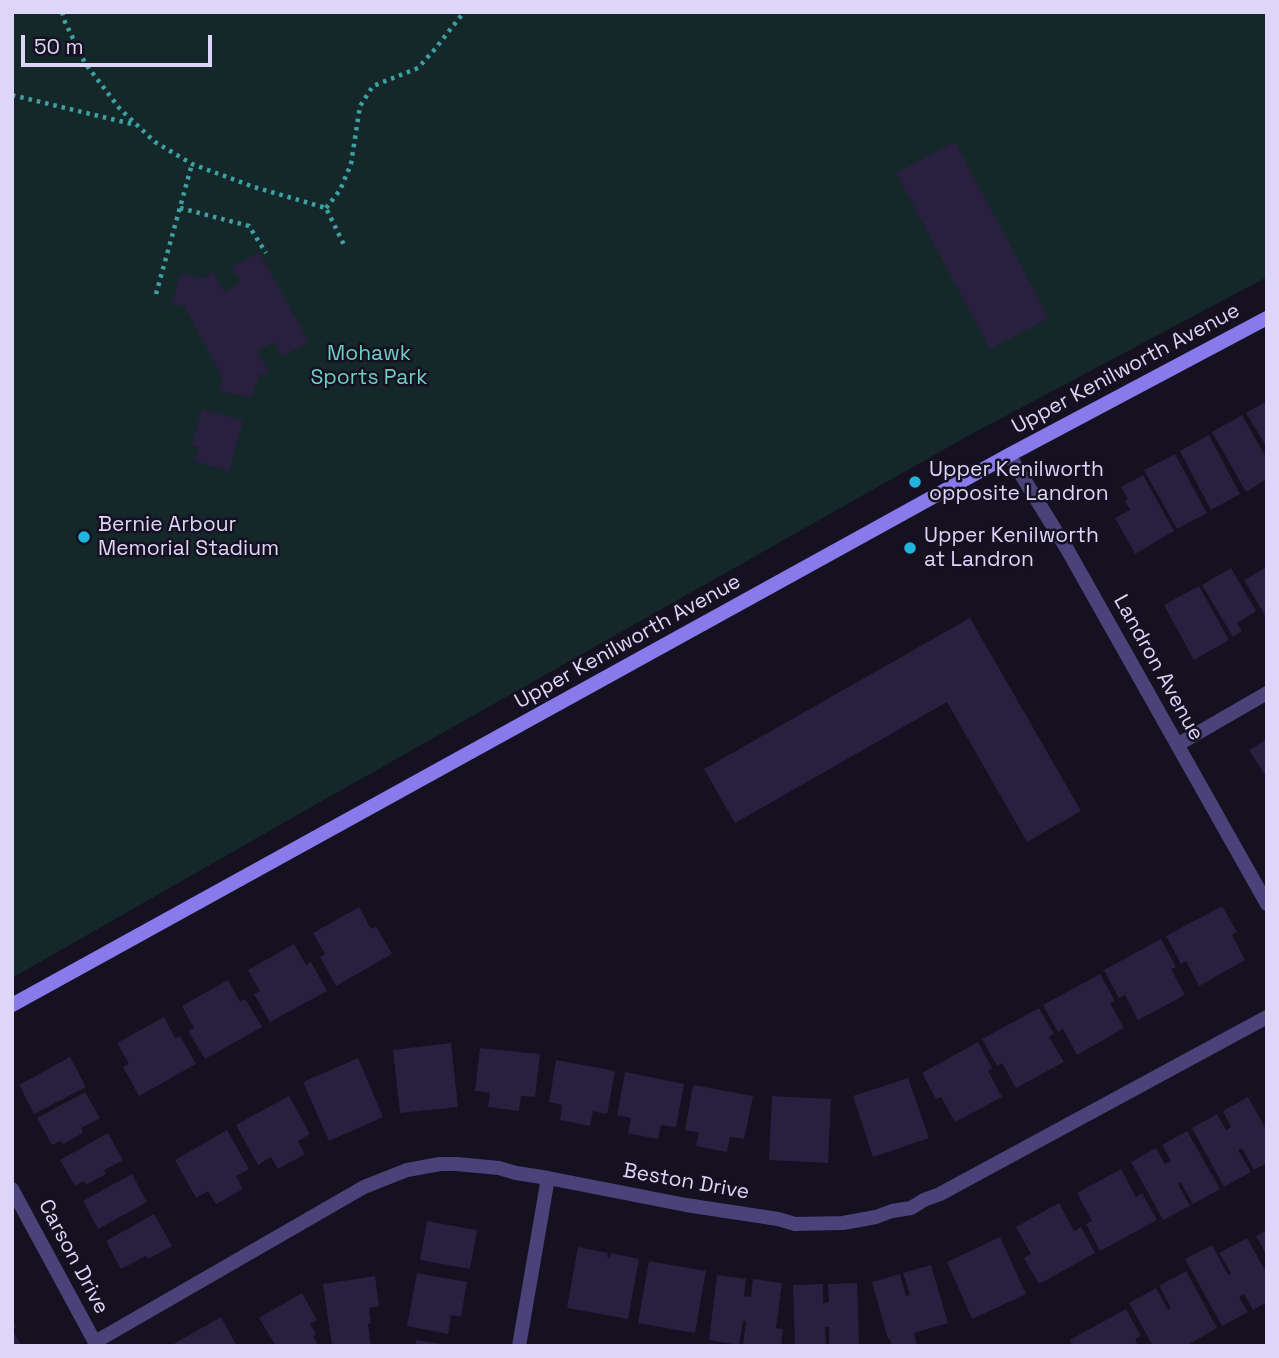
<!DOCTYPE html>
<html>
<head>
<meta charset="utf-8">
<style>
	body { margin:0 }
	#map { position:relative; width:1279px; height:1358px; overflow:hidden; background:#151121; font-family:"Space Grotesk",sans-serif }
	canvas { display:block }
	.frame { position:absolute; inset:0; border:14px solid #ded6f9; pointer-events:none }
	.scale { position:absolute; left:21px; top:35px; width:191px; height:32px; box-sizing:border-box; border:4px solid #ded6f9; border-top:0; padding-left:9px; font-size:21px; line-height:24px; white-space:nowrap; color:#ded6f9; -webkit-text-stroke:5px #151121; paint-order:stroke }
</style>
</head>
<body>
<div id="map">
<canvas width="1279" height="1358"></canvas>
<div class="frame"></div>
<div class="scale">50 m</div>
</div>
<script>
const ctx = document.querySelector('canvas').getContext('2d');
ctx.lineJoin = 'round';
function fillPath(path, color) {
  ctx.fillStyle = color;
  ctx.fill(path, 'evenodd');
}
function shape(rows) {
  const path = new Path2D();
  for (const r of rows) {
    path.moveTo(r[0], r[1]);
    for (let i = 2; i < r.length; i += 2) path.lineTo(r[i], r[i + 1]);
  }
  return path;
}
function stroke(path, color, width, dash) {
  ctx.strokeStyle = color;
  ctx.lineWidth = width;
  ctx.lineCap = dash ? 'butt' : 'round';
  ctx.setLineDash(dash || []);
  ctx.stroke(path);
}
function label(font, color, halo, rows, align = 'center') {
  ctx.font = font + ' "Space Grotesk",sans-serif';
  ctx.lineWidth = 5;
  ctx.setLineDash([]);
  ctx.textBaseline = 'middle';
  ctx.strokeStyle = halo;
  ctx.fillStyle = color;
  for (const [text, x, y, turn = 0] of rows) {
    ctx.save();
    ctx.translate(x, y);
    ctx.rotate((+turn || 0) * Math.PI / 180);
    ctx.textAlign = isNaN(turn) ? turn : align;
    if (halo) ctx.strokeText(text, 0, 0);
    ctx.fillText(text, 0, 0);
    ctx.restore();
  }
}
fillPath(shape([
	[12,12,1267,12,1267,277,966,437,306,810,12,978]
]), '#14282a');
fillPath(shape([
	[955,142,1049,318,990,349,896,173],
	[259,252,309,342,282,357,274,342,257,351,269,373,259,375,252,398,219,391,222,376,184,305,171,305,181,273,205,279,212,270,224,292,241,283,232,267],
	[1267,401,1267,448,1246,413],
	[202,409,243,421,229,471,195,461,199,448,192,445],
	[1242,415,1267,459,1267,479,1246,492,1212,432],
	[1209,435,1240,494,1211,510,1180,451],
	[1175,454,1207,513,1177,529,1144,470],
	[1143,475,1174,531,1135,554,1115,518,1130,510,1125,501,1128,499,1121,487],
	[1267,567,1267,619,1244,580],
	[1231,568,1256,611,1237,623,1242,631,1233,637,1202,585],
	[1199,586,1229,640,1194,660,1164,605],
	[970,618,1081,811,1027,842,947,702,735,823,704,769],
	[1267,739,1267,778,1249,750],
	[1222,906,1237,932,1232,935,1245,960,1199,986,1186,961,1181,964,1166,936],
	[359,907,371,929,376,926,392,954,336,986,320,957,325,954,313,933],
	[1161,939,1176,967,1171,969,1185,995,1138,1020,1125,995,1119,998,1104,970],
	[294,944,306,965,311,962,327,991,270,1022,254,994,260,991,248,970],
	[1100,974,1115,1001,1110,1003,1124,1028,1077,1055,1063,1029,1058,1032,1043,1005],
	[228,980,240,1002,245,999,262,1027,205,1059,188,1031,194,1028,182,1006],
	[1039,1008,1054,1034,1049,1037,1064,1062,1016,1088,1002,1063,997,1066,982,1039],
	[164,1017,175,1038,180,1036,196,1064,139,1096,123,1067,129,1064,117,1043],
	[978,1042,992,1068,988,1071,1002,1097,955,1122,941,1097,936,1099,922,1073],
	[451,1043,458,1107,400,1113,393,1050],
	[480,1048,540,1054,535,1097,521,1096,519,1111,488,1107,490,1093,475,1091],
	[70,1057,86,1087,34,1114,19,1085],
	[358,1058,383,1117,329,1141,303,1082],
	[556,1060,615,1071,607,1114,593,1111,590,1126,560,1120,562,1105,549,1102],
	[625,1072,684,1084,676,1127,661,1125,658,1139,628,1133,631,1118,617,1115],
	[908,1078,929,1138,873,1157,853,1096],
	[693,1085,753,1096,744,1139,730,1137,727,1152,696,1146,699,1132,685,1130],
	[85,1092,100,1118,81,1128,83,1133,63,1144,61,1141,52,1145,37,1118],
	[289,1096,310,1134,298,1141,305,1154,278,1169,271,1157,258,1165,236,1125],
	[772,1096,831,1099,828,1163,769,1160],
	[1248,1097,1267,1131,1267,1163,1254,1170,1242,1148,1238,1150,1251,1172,1224,1187,1192,1128,1217,1114,1226,1130,1231,1127,1223,1111],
	[227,1130,249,1169,236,1176,243,1189,216,1204,208,1191,196,1198,175,1160],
	[1187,1131,1220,1189,1193,1204,1181,1183,1178,1184,1190,1206,1163,1220,1131,1162,1156,1148,1165,1164,1171,1161,1162,1145],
	[108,1133,123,1160,104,1170,106,1174,86,1185,84,1181,75,1186,60,1160],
	[1121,1169,1136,1197,1142,1193,1157,1220,1100,1251,1086,1224,1092,1221,1077,1193],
	[132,1174,147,1202,98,1229,83,1201],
	[1059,1203,1074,1231,1081,1227,1095,1253,1039,1284,1024,1258,1031,1254,1016,1227],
	[154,1214,172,1246,148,1259,146,1256,121,1269,106,1241],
	[427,1221,477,1230,470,1269,420,1260],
	[1267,1230,1267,1256,1256,1236],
	[1000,1237,1026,1294,972,1319,947,1262],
	[1247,1238,1267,1274,1267,1302,1253,1310,1244,1294,1239,1297,1248,1312,1222,1326,1185,1259,1212,1245,1228,1275,1231,1273,1219,1253],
	[578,1247,608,1253,607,1257,610,1258,611,1253,639,1259,628,1319,567,1308],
	[649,1261,706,1271,695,1333,638,1323],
	[931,1265,948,1323,914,1333,917,1346,892,1346,890,1339,888,1339,872,1282,900,1274,906,1296,910,1295,903,1273],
	[1186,1271,1217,1328,1186,1346,1153,1346,1129,1303,1156,1288,1168,1310,1171,1308,1159,1286],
	[417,1273,467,1282,461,1317,451,1315,448,1334,407,1326],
	[717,1275,746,1279,744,1296,751,1297,753,1279,782,1283,776,1328,783,1329,781,1346,743,1345,746,1321,743,1321,739,1345,709,1340],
	[375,1276,379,1306,369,1308,371,1323,368,1324,371,1346,332,1346,323,1284],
	[857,1283,859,1346,829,1346,829,1327,825,1327,826,1346,795,1346,793,1285,823,1284,823,1303,829,1302,828,1284],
	[302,1293,317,1320,310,1324,316,1334,313,1336,319,1346,276,1346,259,1318],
	[1126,1309,1141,1336,1135,1339,1139,1346,1073,1346,1070,1340],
	[221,1317,237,1346,170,1346],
	[12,1320,16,1327,12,1330,20,1343,14,1346,12,1346],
	[416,1340,442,1344,442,1346,415,1346]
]), '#291f3f');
stroke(shape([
	[62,12,65,22,85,63,120,109,155,142,192,164,254,187,326,208,345,247],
	[12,95,136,125],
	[180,208,249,226,266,253],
	[326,208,340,190,351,164,360,106,373,86,418,68,435,49,464,12],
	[156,294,192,164]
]), '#3fa0a4', 4.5, [3.5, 5]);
stroke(shape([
	[1009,455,1067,549,1267,904],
	[1177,745,1267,693],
	[12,1189,97,1346],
	[95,1342,364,1187,407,1170,440,1164,456,1164,499,1168,516,1173,548,1178,686,1205,778,1219,795,1224,843,1223,876,1217,892,1211,911,1208,924,1200,940,1194,1267,1017],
	[519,1346,548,1178]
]), '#4a4279', 14);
stroke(shape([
	[12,1005,1009,455,1267,318]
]), '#897aec', 14);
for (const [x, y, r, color] of [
	[915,482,7,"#1fb5dc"],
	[84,537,7,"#1fb5dc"],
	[910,548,7,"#1fb5dc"]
]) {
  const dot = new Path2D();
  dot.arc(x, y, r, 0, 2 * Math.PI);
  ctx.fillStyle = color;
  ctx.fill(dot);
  stroke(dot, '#151121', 2.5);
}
label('21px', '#6ccfc1', '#151121', [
	["Mohawk",369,354],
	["Sports Park",369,378]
]);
label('21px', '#ded6f9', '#151121', [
	["Upper Kenilworth Avenue",1126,369,-28],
	["Upper Kenilworth Avenue",628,642,-29],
	["Landron Avenue",1158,668,61],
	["Beston Drive",686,1182,10],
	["Carson Drive",73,1257,62]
]);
label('21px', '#ded6f9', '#151121', [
	["Upper Kenilworth",929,470],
	["opposite Landron",929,494],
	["Bernie Arbour",98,525],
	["Memorial Stadium",98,549],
	["Upper Kenilworth",924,536],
	["at Landron",924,560]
], 'left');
</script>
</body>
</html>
